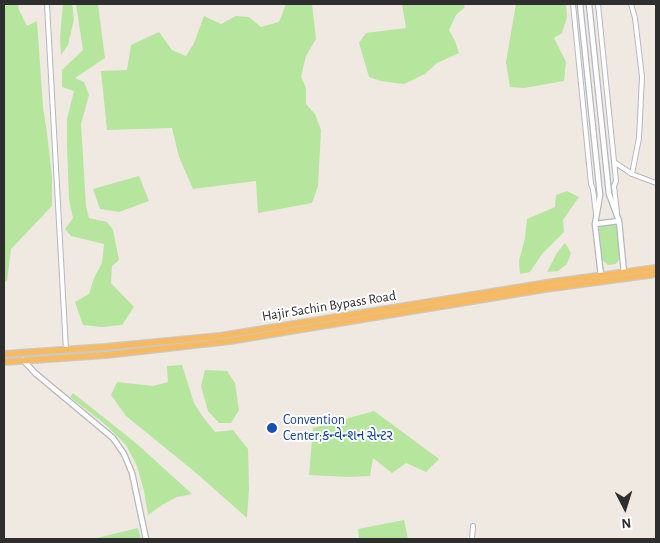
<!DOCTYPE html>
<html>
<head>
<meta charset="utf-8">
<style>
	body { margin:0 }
	#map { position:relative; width:660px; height:543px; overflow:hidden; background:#efe9e1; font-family:"Alegreya Sans",sans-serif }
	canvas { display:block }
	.frame { position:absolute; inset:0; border:5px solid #2e2e2e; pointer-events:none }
	.north { position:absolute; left:600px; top:483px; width:50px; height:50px; -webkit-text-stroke:4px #fff; paint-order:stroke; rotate:175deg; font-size:14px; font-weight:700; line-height:20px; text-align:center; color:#2e2e2e }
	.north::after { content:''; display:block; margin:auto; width:18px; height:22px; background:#2e2e2e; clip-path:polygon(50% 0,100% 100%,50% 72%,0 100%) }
</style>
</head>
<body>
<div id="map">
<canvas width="660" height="543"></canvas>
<div class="frame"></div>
<div class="north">N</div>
</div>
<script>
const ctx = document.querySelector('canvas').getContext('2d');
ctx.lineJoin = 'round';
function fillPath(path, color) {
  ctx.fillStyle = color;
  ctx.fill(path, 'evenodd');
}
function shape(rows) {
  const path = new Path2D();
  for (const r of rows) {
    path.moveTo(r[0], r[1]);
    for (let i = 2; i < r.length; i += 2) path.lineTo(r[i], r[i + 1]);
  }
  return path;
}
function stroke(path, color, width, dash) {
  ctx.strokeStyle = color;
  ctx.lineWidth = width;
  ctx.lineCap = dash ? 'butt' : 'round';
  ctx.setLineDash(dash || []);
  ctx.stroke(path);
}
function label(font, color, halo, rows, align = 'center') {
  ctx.font = font + ' "Alegreya Sans","Noto Sans Gujarati",sans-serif';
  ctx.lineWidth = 4;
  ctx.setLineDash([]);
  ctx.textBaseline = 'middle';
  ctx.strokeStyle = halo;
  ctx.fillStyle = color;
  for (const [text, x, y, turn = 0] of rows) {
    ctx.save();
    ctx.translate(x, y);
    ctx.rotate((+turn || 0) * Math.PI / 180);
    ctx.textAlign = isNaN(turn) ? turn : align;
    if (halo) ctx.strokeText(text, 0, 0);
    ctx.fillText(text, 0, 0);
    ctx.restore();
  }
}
fillPath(shape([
	[4,4,18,4,19,10,27,26,37,21,43,107,47,133,52,177,52,206,11,249,7,281,4,282],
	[63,4,72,4,74,19,68,45,61,55,60,37],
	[76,4,98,4,98,5,105,58,75,78,84,82,89,95,81,124,86,206,89,218,107,222,113,230,119,260,112,266,111,283,134,307,122,325,102,327,83,325,75,302,89,294,94,278,102,263,104,244,71,236,65,229,73,218,69,200,67,145,67,119,74,91,62,87,62,70,83,50],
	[286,4,312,4,316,39,306,56,301,77,306,88,306,104,315,114,321,130,318,186,312,203,258,213,256,181,193,189,179,157,172,128,107,130,101,71,127,70,131,45,159,32,172,50,186,56,194,43,204,16,221,24,236,16,249,17,261,27,279,22],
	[402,4,463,4,465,7,456,15,449,30,455,41,459,53,437,63,425,74,404,84,381,81,369,77,359,43,366,33,406,28],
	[516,4,566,4,567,17,562,33,554,38,566,62,564,81,524,88,510,87,506,62],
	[139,176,149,201,119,212,100,209,93,189],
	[567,191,579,197,563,220,564,232,542,254,530,272,520,274,519,261,525,238,527,219,555,207,556,195],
	[617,224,620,258,616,264,608,265,602,260,599,226],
	[565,243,571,253,567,264,558,271,547,272,557,253],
	[182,365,194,403,203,417,215,432,233,430,248,449,249,488,247,518,195,472,126,416,111,395,117,382,153,386,168,382,167,366],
	[205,370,227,371,235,383,239,410,231,423,219,423,208,411,201,386],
	[73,393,137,444,192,494,177,497,162,505,148,515,144,491,137,466,126,445,106,425,70,397],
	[374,411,439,459,426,472,406,463,392,473,373,458,370,476,349,477,309,475,313,428],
	[404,520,408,539,359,539,358,529],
	[138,528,141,539,97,539,97,538]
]), '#b6e59e');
const minor = shape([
	[47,4,66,350],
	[573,4,591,184,593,189,596,214],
	[598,4,616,181,614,186,617,213],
	[614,162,632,174,639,138,642,77,635,18,631,4],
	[632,174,656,183],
	[472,539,473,526]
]);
const tertiary = shape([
	[580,4,600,195,595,224,601,276],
	[589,4,609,194,619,221,624,273],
	[595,224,619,221],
	[23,360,35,373,113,438,124,454,132,473,146,539]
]);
const trunk = shape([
	[4,354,105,347,220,336,553,282,656,268],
	[4,362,106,355,230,341,545,289,656,274]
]);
stroke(minor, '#b4b7c1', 6);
stroke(tertiary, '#b4b7c1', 7);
stroke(trunk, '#c9c9c9', 8);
stroke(minor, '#fff', 4);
stroke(tertiary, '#fff', 4.5);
stroke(trunk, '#f8ba60', 5.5);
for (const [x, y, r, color] of [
	[272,428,6,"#1a4fb4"]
]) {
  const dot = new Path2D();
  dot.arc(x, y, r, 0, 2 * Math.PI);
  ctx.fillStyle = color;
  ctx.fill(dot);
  stroke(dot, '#fff', 2);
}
label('14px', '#2e2e2e', '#fff', [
	["Hajir Sachin Bypass Road",329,306,-9]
]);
label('14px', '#164399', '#fff', [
	["Convention",283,420],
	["Center;કન્વેન્શન સેન્ટર",283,436]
], 'left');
</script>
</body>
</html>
